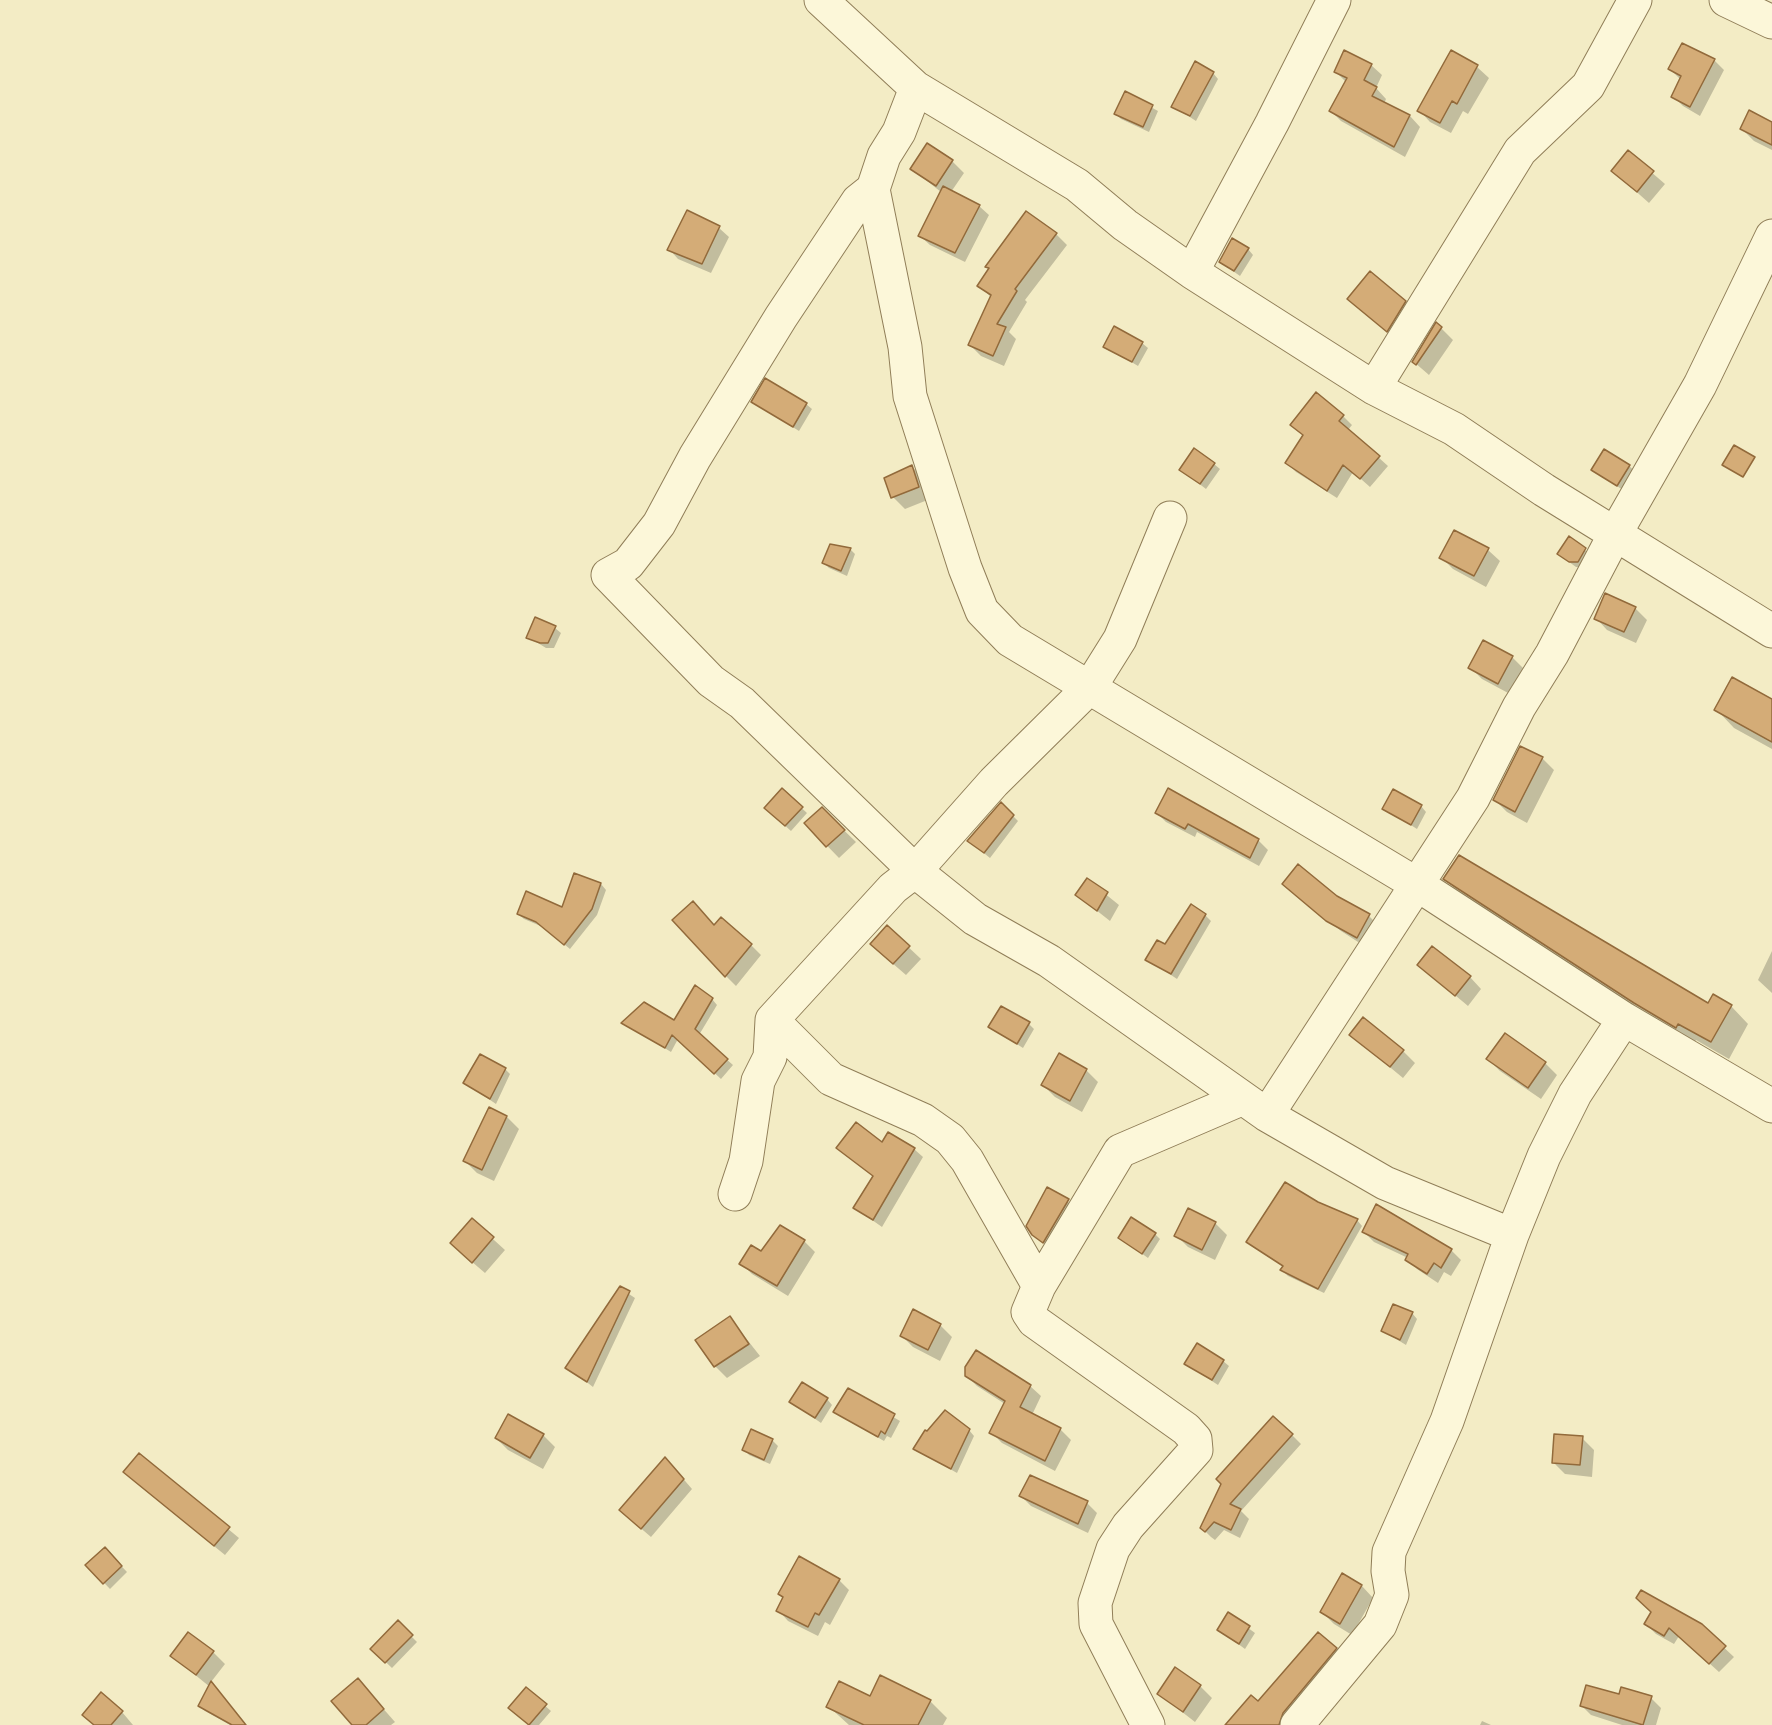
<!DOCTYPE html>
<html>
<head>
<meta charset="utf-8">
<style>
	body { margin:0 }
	canvas { display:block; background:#f3ecc5 }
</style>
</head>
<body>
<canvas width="1772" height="1725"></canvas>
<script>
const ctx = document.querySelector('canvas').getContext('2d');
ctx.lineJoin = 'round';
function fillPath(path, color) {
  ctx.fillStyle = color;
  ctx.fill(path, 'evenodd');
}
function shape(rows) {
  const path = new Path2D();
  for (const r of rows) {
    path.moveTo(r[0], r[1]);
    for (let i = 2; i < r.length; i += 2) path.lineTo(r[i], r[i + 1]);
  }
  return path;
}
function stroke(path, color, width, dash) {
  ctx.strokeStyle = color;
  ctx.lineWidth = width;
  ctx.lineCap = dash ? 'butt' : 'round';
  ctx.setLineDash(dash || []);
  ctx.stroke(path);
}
fillPath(shape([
	[1452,52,1477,67,1489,78,1468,114,1463,111,1451,133,1430,122,1419,110],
	[1714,60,1724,70,1700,116,1683,106,1673,96,1680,79,1670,69],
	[1371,65,1382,75,1376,88,1386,99,1384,104,1410,116,1420,127,1405,157,1341,121,1330,110,1346,82,1336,72],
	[1213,73,1218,79,1196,121,1173,106],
	[1125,93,1158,111,1149,132,1121,119,1116,114],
	[1772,123,1772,150,1754,141,1742,129],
	[1628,152,1665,184,1649,203,1613,171],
	[952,161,964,173,951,192,979,206,989,215,965,262,930,245,920,236,941,192,912,169],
	[687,212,719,228,729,237,711,273,678,259,669,249],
	[1056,234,1067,245,1025,300,1027,302,1009,332,1016,339,1004,366,981,356,970,345,992,298,979,286,990,269,987,266],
	[1248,249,1253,255,1240,276,1220,262],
	[1349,299,1405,302,1417,314,1399,342],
	[1441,328,1453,340,1429,375,1414,362],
	[1142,343,1148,348,1138,366,1105,346],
	[753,402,806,404,812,409,799,431],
	[1343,416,1352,425,1348,430,1388,466,1370,487,1353,472,1337,498,1296,472,1287,463,1304,436,1292,424],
	[1214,464,1220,469,1206,489,1181,470],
	[1629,466,1635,471,1623,490,1592,470],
	[912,467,924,478,930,499,905,509,893,497,886,478],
	[1570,538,1591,555,1583,567,1576,567,1565,559],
	[850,549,855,554,847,576,829,568,824,563],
	[1488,550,1500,561,1486,587,1453,569,1441,557],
	[1635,608,1647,620,1636,643,1607,630,1596,618],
	[555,628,561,633,554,648,546,648,528,637],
	[1512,657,1524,669,1510,694,1482,679,1470,667],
	[1772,701,1772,749,1734,728,1716,709],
	[1542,758,1554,770,1527,823,1507,812,1495,800],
	[782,790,807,813,791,831,771,813],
	[1168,790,1258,840,1268,850,1259,866,1197,832,1195,837,1166,822,1157,813],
	[1001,804,1018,821,990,858,975,846],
	[1421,806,1426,812,1417,829,1384,808],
	[822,809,856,842,839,858,806,824],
	[1445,879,1708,1005,1731,1006,1748,1024,1729,1059,1696,1040,1694,1044,1462,896],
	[1088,880,1119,905,1110,921,1077,895],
	[601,884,606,890,597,915,570,949,543,927,524,919,518,914,563,909],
	[1296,895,1336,897,1369,916,1381,928,1369,949,1341,931],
	[1205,915,1211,921,1177,979,1147,959],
	[715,926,751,945,761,955,736,986,726,976],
	[887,927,921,959,906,975,884,956],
	[1772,951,1772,993,1758,980],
	[1419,965,1470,977,1481,989,1468,1006],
	[712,999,717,1005,699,1035,733,1065,721,1079,678,1039,671,1052,624,1023,674,1022],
	[1029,1024,1034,1029,1023,1048,990,1027],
	[1351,1035,1403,1051,1415,1063,1403,1078],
	[1488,1059,1545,1063,1557,1075,1541,1099,1500,1071],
	[505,1069,510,1074,496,1104,465,1083],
	[1086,1070,1098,1082,1082,1112,1055,1097,1043,1085],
	[490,1109,507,1117,519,1129,494,1181,477,1173,465,1161],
	[882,1144,914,1149,923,1157,882,1227,855,1208,874,1177,847,1156],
	[1048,1189,1074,1206,1049,1247,1033,1234],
	[1317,1203,1357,1220,1362,1226,1324,1293,1288,1276,1282,1270,1284,1267,1248,1242],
	[1377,1206,1451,1250,1461,1260,1451,1276,1444,1272,1438,1283,1417,1269,1408,1258,1374,1242,1364,1232],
	[472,1220,505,1250,485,1273,464,1255],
	[1215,1223,1227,1235,1215,1260,1188,1247,1176,1235],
	[1155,1234,1160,1239,1148,1258,1120,1238],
	[804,1241,815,1252,788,1296,752,1274,741,1263,761,1253],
	[620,1288,635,1298,593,1387,567,1367],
	[1412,1313,1417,1319,1406,1345,1383,1331],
	[730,1318,760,1356,727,1378,715,1366],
	[940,1325,952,1337,940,1361,913,1347,901,1335],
	[1223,1361,1229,1366,1218,1385,1186,1364],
	[966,1375,1030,1386,1041,1396,1032,1415,1060,1429,1071,1440,1055,1471,1002,1443,991,1432,1005,1404,977,1386],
	[848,1390,900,1421,891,1438,887,1436,884,1441,834,1412],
	[827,1399,832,1405,821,1423,791,1402],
	[969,1430,974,1436,957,1473,915,1449],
	[543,1435,555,1447,543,1469,508,1450,496,1438],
	[1292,1435,1301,1444,1241,1511,1249,1519,1240,1538,1224,1530,1215,1540,1211,1537,1202,1528],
	[1582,1438,1594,1450,1592,1477,1565,1474,1553,1462],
	[772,1440,778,1446,770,1464,749,1455,744,1449],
	[139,1455,239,1538,225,1555,135,1482],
	[674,1468,692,1489,651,1537,630,1519],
	[1021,1496,1087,1503,1097,1513,1088,1533,1031,1506],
	[105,1549,127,1572,110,1589,87,1565],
	[1342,1575,1362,1586,1373,1598,1352,1635,1334,1624,1322,1612],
	[839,1580,849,1590,830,1625,825,1622,818,1636,788,1621,778,1610,784,1598,780,1594],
	[1229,1614,1255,1633,1245,1649,1219,1630],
	[398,1623,417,1642,392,1668,372,1649],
	[1646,1624,1701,1626,1734,1657,1719,1672,1679,1636,1674,1644,1656,1634],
	[1336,1649,1347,1660,1293,1725,1243,1725,1258,1703],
	[213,1652,225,1664,211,1682,245,1725,230,1725,205,1711,200,1706,210,1687,172,1656],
	[358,1680,395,1722,391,1725,354,1725],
	[1200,1686,1212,1698,1195,1722,1159,1694],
	[526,1689,551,1711,539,1725,529,1725,516,1713],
	[1620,1696,1651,1698,1661,1708,1656,1725,1622,1725,1591,1715,1581,1705],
	[870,1698,930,1701,947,1718,943,1725,849,1725,828,1706],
	[122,1712,133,1725,94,1725],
	[1482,1721,1491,1725,1480,1725]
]), '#0003');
const building = shape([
	[1682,43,1715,59,1690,107,1671,97,1681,76,1668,69,1682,43],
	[1344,50,1372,64,1364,80,1377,87,1372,96,1410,115,1394,147,1329,111,1347,78,1334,72,1344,50],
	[1451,50,1478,65,1457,104,1452,101,1440,123,1417,111,1451,50],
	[1195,61,1214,72,1190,116,1171,107,1195,61],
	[1125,91,1153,105,1143,127,1114,114,1125,91],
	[1749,110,1772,122,1772,145,1740,129,1749,110],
	[927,143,953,160,936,186,910,169,927,143],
	[1628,150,1654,171,1637,192,1611,171,1628,150],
	[943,186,980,205,955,253,918,236,943,186],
	[687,210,720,226,702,264,667,250,687,210],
	[1026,211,1057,233,1015,289,1017,291,997,324,1006,327,993,356,968,345,991,295,977,286,989,268,985,267,1026,211],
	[1232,238,1249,248,1234,271,1219,262,1232,238],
	[1370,271,1406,301,1387,332,1347,299,1370,271],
	[1436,322,1442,327,1416,365,1412,362,1436,322],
	[1114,326,1143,342,1132,362,1103,347,1114,326],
	[765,378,807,403,793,427,751,402,765,378],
	[1316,392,1344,415,1339,421,1380,456,1360,479,1343,465,1327,491,1285,463,1303,435,1290,425,1316,392],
	[1734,445,1755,457,1743,477,1722,465,1734,445],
	[1194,448,1215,463,1200,484,1179,470,1194,448],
	[1604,449,1630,465,1617,486,1591,470,1604,449],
	[912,465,919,487,891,498,884,478,912,465],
	[1454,530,1489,548,1474,576,1439,558,1454,530],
	[1569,536,1586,548,1578,562,1569,562,1557,554,1569,536],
	[830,544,851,548,841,571,822,563,830,544],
	[1605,593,1636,607,1624,632,1594,619,1605,593],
	[535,617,556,626,548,643,540,643,526,638,535,617],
	[1483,640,1513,656,1498,684,1468,668,1483,640],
	[1732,677,1772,699,1772,742,1714,710,1732,677],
	[1520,746,1543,757,1515,812,1493,800,1520,746],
	[782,788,803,807,785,826,764,808,782,788],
	[1168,788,1259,839,1250,858,1188,824,1185,829,1155,813,1168,788],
	[1393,789,1422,805,1411,825,1382,809,1393,789],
	[1001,802,1014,815,984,853,967,841,1001,802],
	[822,807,845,830,826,847,804,823,822,807],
	[1459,855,1708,1003,1713,994,1732,1005,1711,1042,1678,1024,1676,1028,1634,1003,1443,879,1459,855],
	[1298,864,1337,896,1370,914,1357,938,1326,921,1282,884,1298,864],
	[574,873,601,883,592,909,564,945,536,922,517,914,526,891,562,907,574,873],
	[1087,878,1108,892,1097,911,1075,895,1087,878],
	[693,901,714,925,721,917,752,944,725,977,672,920,693,901],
	[1191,904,1206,914,1171,974,1145,960,1157,940,1165,944,1191,904],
	[887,925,910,946,893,964,870,944,887,925],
	[1432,946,1471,976,1455,996,1417,965,1432,946],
	[695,985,713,998,695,1029,728,1059,714,1074,672,1035,665,1048,621,1023,644,1002,674,1020,695,985],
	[1001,1006,1030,1022,1017,1044,988,1027,1001,1006],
	[1363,1017,1404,1050,1390,1067,1349,1035,1363,1017],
	[1505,1033,1546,1062,1528,1088,1486,1059,1505,1033],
	[1059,1053,1087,1069,1070,1101,1041,1085,1059,1053],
	[480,1054,506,1068,490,1099,463,1083,480,1054],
	[489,1107,507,1116,482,1170,463,1161,489,1107],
	[856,1122,882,1142,888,1132,915,1148,873,1220,853,1208,873,1176,836,1148,856,1122],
	[1285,1182,1318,1202,1358,1219,1318,1289,1280,1270,1283,1266,1246,1242,1285,1182],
	[1047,1187,1069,1199,1043,1243,1032,1235,1026,1226,1047,1187],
	[1376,1204,1452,1249,1441,1268,1434,1263,1427,1274,1405,1260,1408,1254,1362,1232,1376,1204],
	[1188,1208,1216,1222,1202,1250,1174,1236,1188,1208],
	[1131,1217,1156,1233,1142,1254,1118,1238,1131,1217],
	[472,1218,494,1237,472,1263,450,1243,472,1218],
	[780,1225,805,1240,777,1286,739,1264,751,1245,761,1251,780,1225],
	[620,1286,630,1291,587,1382,565,1368,620,1286],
	[1393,1304,1413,1312,1400,1340,1381,1331,1393,1304],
	[913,1309,941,1324,928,1350,900,1336,913,1309],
	[730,1316,749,1344,714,1367,695,1340,730,1316],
	[1197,1343,1224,1360,1212,1380,1184,1364,1197,1343],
	[976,1350,1031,1385,1020,1407,1061,1428,1045,1461,989,1433,1005,1401,965,1376,965,1367,976,1350],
	[802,1382,828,1398,815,1418,789,1402,802,1382],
	[848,1388,895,1414,885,1434,881,1431,878,1437,833,1412,848,1388],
	[945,1410,970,1429,951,1469,913,1449,925,1430,927,1431,945,1410],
	[508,1414,544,1434,530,1458,495,1438,508,1414],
	[1273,1416,1293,1434,1230,1504,1241,1509,1231,1530,1214,1522,1205,1532,1200,1528,1221,1484,1216,1479,1273,1416],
	[751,1429,773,1439,764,1460,742,1450,751,1429],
	[1554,1434,1583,1436,1580,1465,1552,1463,1554,1434],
	[139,1453,230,1527,214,1546,123,1472,139,1453],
	[665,1457,684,1479,641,1529,619,1510,665,1457],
	[1030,1475,1088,1501,1078,1524,1019,1496,1030,1475],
	[105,1547,122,1566,103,1584,85,1565,105,1547],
	[799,1556,840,1579,819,1615,815,1613,808,1627,776,1611,783,1597,778,1594,799,1556],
	[1342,1573,1362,1585,1340,1624,1320,1612,1342,1573],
	[1641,1590,1702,1624,1726,1646,1709,1664,1669,1628,1664,1636,1644,1624,1651,1612,1636,1598,1641,1590],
	[1228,1612,1250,1626,1239,1644,1217,1630,1228,1612],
	[398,1620,413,1635,385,1663,370,1649,398,1620],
	[188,1632,214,1651,196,1675,170,1656,188,1632],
	[1318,1632,1337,1648,1283,1713,1279,1725,1225,1725,1251,1695,1258,1701,1318,1632],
	[1175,1667,1201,1685,1183,1712,1157,1694,1175,1667],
	[880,1675,931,1700,918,1725,864,1725,826,1707,839,1681,870,1696,880,1675],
	[358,1678,384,1709,366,1725,352,1725,331,1701,358,1678],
	[211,1681,246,1725,232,1725,198,1706,211,1681],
	[1586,1685,1619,1694,1621,1687,1652,1696,1643,1725,1580,1706,1586,1685],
	[526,1687,547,1704,529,1725,508,1708,526,1687],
	[101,1692,123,1711,111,1725,94,1725,82,1715,101,1692]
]);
fillPath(building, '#d4ac77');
stroke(building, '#926a3b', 1.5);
const minor = shape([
	[821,0,916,88,1077,185,1125,225,1192,272,1374,388,1454,429,1544,490,1772,631],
	[1726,0,1772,22],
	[916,88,899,132,884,156,873,189,905,347,910,396,965,568,982,611,1010,640,1418,885,1624,1019,1772,1106],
	[873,189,858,201,781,317,695,457,659,524,628,564,608,575,711,681,742,703,915,871,975,919,1049,961,1267,1115,1385,1183,1512,1235],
	[1192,272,1272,123,1334,0],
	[1374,388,1520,151,1588,86,1635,0],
	[772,1020,831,1079,923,1120,950,1139,967,1160,1039,1286],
	[1267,1115,1473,798,1519,707,1552,654,1615,534,1700,385,1772,236],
	[735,1194,746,1161,758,1081,770,1057,772,1020,893,888,915,871,994,782,1090,687,1120,639,1170,518],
	[1148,1725,1096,1624,1095,1603,1113,1549,1128,1526,1196,1450,1195,1439,1186,1429,1034,1321,1028,1312,1039,1286,1120,1151,1241,1099],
	[1297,1725,1380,1625,1392,1595,1388,1571,1389,1552,1447,1421,1512,1235,1544,1156,1575,1094,1624,1019]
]);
stroke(minor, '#907e58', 35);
stroke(minor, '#fcf7d9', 33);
</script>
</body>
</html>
